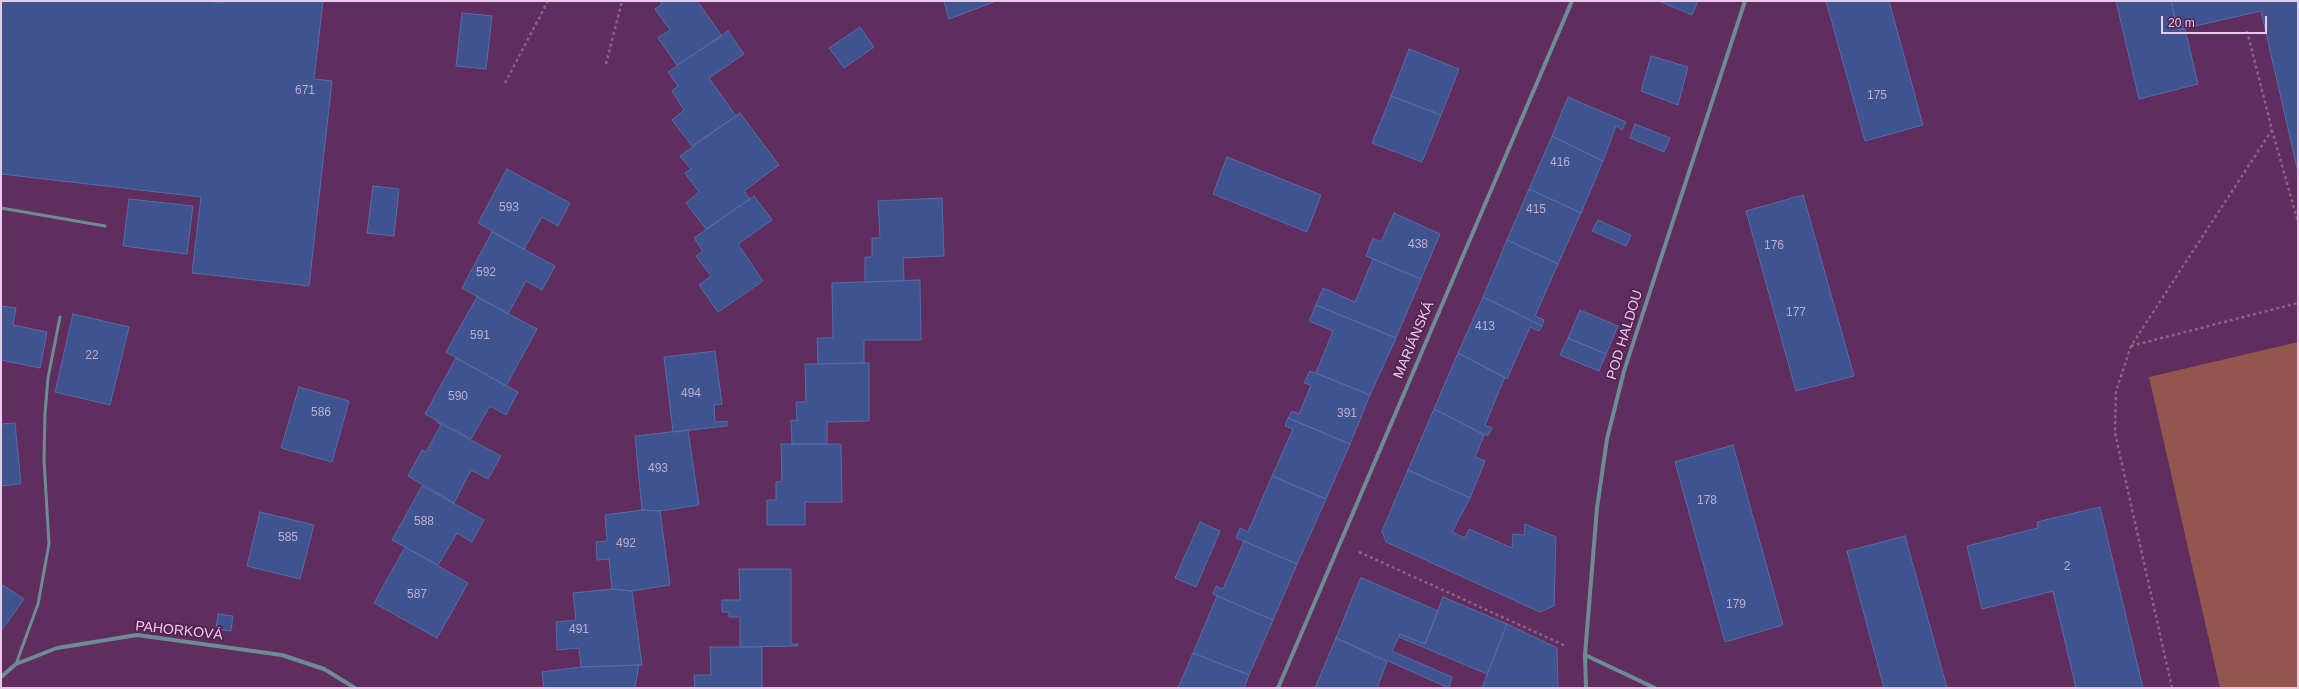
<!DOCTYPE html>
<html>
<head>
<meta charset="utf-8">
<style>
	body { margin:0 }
	#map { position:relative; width:2299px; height:689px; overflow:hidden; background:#5f2e5e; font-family:Arial,sans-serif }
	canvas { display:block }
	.frame { position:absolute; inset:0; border:2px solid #e9cbe7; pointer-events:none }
	.scale { position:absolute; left:2161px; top:16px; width:106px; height:18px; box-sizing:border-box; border:2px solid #e9cbe7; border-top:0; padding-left:5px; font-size:12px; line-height:14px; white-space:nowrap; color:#e9cbe7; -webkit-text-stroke:3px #542353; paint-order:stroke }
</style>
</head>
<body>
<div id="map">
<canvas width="2299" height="689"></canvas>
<div class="frame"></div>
<div class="scale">20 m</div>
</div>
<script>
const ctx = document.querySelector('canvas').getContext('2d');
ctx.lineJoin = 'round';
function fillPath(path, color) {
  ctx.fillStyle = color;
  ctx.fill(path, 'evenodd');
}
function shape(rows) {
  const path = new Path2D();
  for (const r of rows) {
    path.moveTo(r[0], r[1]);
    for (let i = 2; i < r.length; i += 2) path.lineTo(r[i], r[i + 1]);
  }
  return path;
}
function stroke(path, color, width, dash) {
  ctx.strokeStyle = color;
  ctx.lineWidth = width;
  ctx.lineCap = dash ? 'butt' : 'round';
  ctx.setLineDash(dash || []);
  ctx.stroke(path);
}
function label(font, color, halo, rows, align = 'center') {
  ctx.font = font + ' Arial,sans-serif';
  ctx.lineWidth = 4;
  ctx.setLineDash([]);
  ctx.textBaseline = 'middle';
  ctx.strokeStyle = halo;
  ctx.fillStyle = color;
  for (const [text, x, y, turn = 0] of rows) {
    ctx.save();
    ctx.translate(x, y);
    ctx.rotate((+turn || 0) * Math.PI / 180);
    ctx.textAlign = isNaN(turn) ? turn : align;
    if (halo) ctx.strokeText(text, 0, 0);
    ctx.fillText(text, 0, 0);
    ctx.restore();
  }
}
fillPath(shape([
	[2298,342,2298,688,2220,688,2149,377]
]), '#92564e');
const building = shape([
	[1,1,204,1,224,3,224,1,323,1,314,79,332,81,309,286,192,273,201,197,1,174,1,1],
	[660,1,697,1,722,36,677,65,658,38,670,30,655,9,662,4,660,1],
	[944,1,996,1,949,19,944,1],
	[1659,1,1698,1,1692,15,1659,1],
	[1826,1,1889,1,1923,125,1865,141,1826,1],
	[2116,1,2171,1,2178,30,2185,29,2198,84,2139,99,2116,1],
	[2171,1,2298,1,2298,172,2261,11,2178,30,2171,1],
	[462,13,492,16,486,69,456,66,462,13],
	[860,27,874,47,844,68,829,48,860,27],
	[728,31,744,54,709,78,736,116,692,146,672,120,684,110,672,91,678,86,668,72,728,31],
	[1409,49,1459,69,1441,115,1391,96,1409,49],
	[1651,56,1688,67,1678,105,1641,91,1651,56],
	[1391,96,1441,115,1422,162,1372,143,1391,96],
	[1568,97,1626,122,1622,130,1616,126,1603,161,1552,136,1568,97],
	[740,113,779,165,744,191,750,199,706,229,686,203,699,192,685,173,691,169,680,156,740,113],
	[1635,124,1670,138,1664,152,1630,138,1635,124],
	[1552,136,1603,161,1581,213,1529,189,1552,136],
	[1227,157,1321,195,1307,232,1213,194,1227,157],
	[507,169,570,203,558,226,542,217,524,249,478,223,507,169],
	[373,186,399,189,394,236,367,233,373,186],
	[1529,189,1581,213,1558,264,1507,240,1529,189],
	[1803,195,1854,376,1796,391,1746,211,1803,195],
	[754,196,772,220,738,244,763,281,718,312,699,285,711,276,696,256,703,251,694,238,754,196],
	[942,198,944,256,903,258,904,281,865,282,865,257,872,257,872,238,880,238,878,201,942,198],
	[129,199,193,206,187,254,123,246,129,199],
	[1394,213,1440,234,1421,279,1366,256,1373,238,1381,242,1394,213],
	[1598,220,1631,235,1626,246,1592,231,1598,220],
	[492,232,555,266,542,290,526,281,508,314,462,288,492,232],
	[1507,240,1558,264,1535,316,1544,320,1542,326,1483,297,1507,240],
	[1373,259,1421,279,1396,338,1316,305,1323,288,1355,302,1373,259],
	[920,280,921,340,864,340,864,363,818,364,817,338,833,338,832,283,920,280],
	[477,297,537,329,506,386,446,352,477,297],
	[1483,297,1542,326,1539,331,1530,327,1507,379,1458,353,1483,297],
	[1316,305,1396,338,1370,395,1316,373,1333,331,1309,321,1316,305],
	[1,306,16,308,13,325,47,332,40,368,1,360,1,306],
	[1580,310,1618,326,1606,354,1568,338,1580,310],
	[73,314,129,327,110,405,55,392,73,314],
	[1568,338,1606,354,1599,371,1560,355,1568,338],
	[715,351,722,404,714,405,715,422,727,421,727,426,673,432,664,357,715,351],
	[1458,353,1505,377,1485,425,1492,428,1488,436,1434,409,1458,353],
	[456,358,518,392,506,415,490,406,471,439,425,414,456,358],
	[869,363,869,421,827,422,827,444,792,444,791,420,797,421,796,402,806,402,805,364,869,363],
	[1310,371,1370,395,1350,444,1288,418,1292,411,1299,414,1311,385,1304,383,1310,371],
	[299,387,349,401,332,462,281,448,299,387],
	[1434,409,1484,435,1475,457,1485,461,1470,498,1408,470,1434,409],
	[1288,418,1350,444,1326,499,1272,476,1293,429,1285,426,1288,418],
	[437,422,501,456,488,479,471,470,454,503,408,476,422,450,426,452,441,425,437,422],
	[15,423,21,484,1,486,1,424,15,423],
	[688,430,699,505,660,511,642,510,635,436,688,430],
	[781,444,841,444,842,502,805,502,805,525,767,525,767,500,776,500,776,482,782,481,781,444],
	[1733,445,1783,625,1725,642,1675,462,1733,445],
	[1408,470,1470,498,1452,532,1465,538,1469,529,1512,548,1513,534,1524,535,1525,524,1556,537,1554,606,1540,612,1386,542,1382,531,1408,470],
	[1272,476,1326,499,1297,564,1236,538,1240,528,1248,532,1272,476],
	[422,486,484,520,472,542,457,533,438,565,392,540,422,486],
	[2100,507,2143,688,2076,688,2053,591,1982,609,1967,546,2038,528,2037,522,2100,507],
	[642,510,660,511,670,585,632,591,612,589,609,559,597,560,596,542,607,541,605,515,642,510],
	[260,512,314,525,300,579,247,566,260,512],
	[1200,522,1220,531,1196,587,1175,578,1200,522],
	[1905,536,1947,688,1884,688,1847,551,1905,536],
	[1244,541,1297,564,1273,620,1213,594,1216,586,1223,589,1244,541],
	[405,547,468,583,437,638,374,603,405,547],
	[739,569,791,569,791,644,798,644,798,646,740,647,740,617,729,617,729,612,722,612,722,600,740,600,739,569],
	[1362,578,1438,611,1425,644,1400,634,1392,651,1452,677,1449,688,1336,638,1360,579,1362,578],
	[1,584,24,599,1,631,1,584],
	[612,589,632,591,642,665,581,667,579,648,557,650,556,622,576,620,573,593,612,589],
	[1217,596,1273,620,1249,675,1193,653,1217,596],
	[1443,597,1507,624,1487,674,1399,637,1400,634,1425,644,1443,597],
	[218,614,233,616,231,631,216,629,218,614],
	[1507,624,1557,648,1558,688,1482,688,1507,624],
	[1336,638,1387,662,1377,688,1315,688,1336,638],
	[710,647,762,647,762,688,695,688,694,675,711,675,710,647],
	[1193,653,1249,675,1244,688,1178,688,1193,653],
	[639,665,635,688,544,688,542,672,581,667,639,665]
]);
fillPath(building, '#3f548f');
stroke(building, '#566ba9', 1);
stroke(shape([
	[606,64,622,1],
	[505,83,548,1],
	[2272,130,2298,222],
	[2131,346,2298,303],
	[1359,552,1566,646],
	[2172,688,2115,433,2116,391,2131,346,2272,130,2247,31]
]), '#8c618b', 2.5, [3, 3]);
stroke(shape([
	[1,208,105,226],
	[16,664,38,604,49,544,44,460,45,413,48,378,60,317]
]), '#6b8c92', 3);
stroke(shape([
	[1585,655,1655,688],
	[1,677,16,664,57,648,137,635,282,655,324,669,355,688],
	[1278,688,1572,1],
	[1586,688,1585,655,1597,508,1607,439,1624,371,1745,1]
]), '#6b8c92', 4);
label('12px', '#beadd1', null, [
	["671",305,91],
	["175",1877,96],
	["416",1560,163],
	["593",509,208],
	["415",1536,210],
	["438",1418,245],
	["176",1774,246],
	["592",486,273],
	["177",1796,313],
	["413",1485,327],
	["591",480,336],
	["22",92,356],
	["494",691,394],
	["590",458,397],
	["586",321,413],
	["391",1347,414],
	["493",658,469],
	["178",1707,501],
	["588",424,522],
	["585",288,538],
	["492",626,544],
	["2",2067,567],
	["587",417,595],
	["179",1736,605],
	["491",579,630]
]);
label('14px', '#e9cbe7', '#542353', [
	["POD HALDOU",1625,335,-73],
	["MARIÁNSKÁ",1414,340,-67],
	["PAHORKOVÁ",179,631,6]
]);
</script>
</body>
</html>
